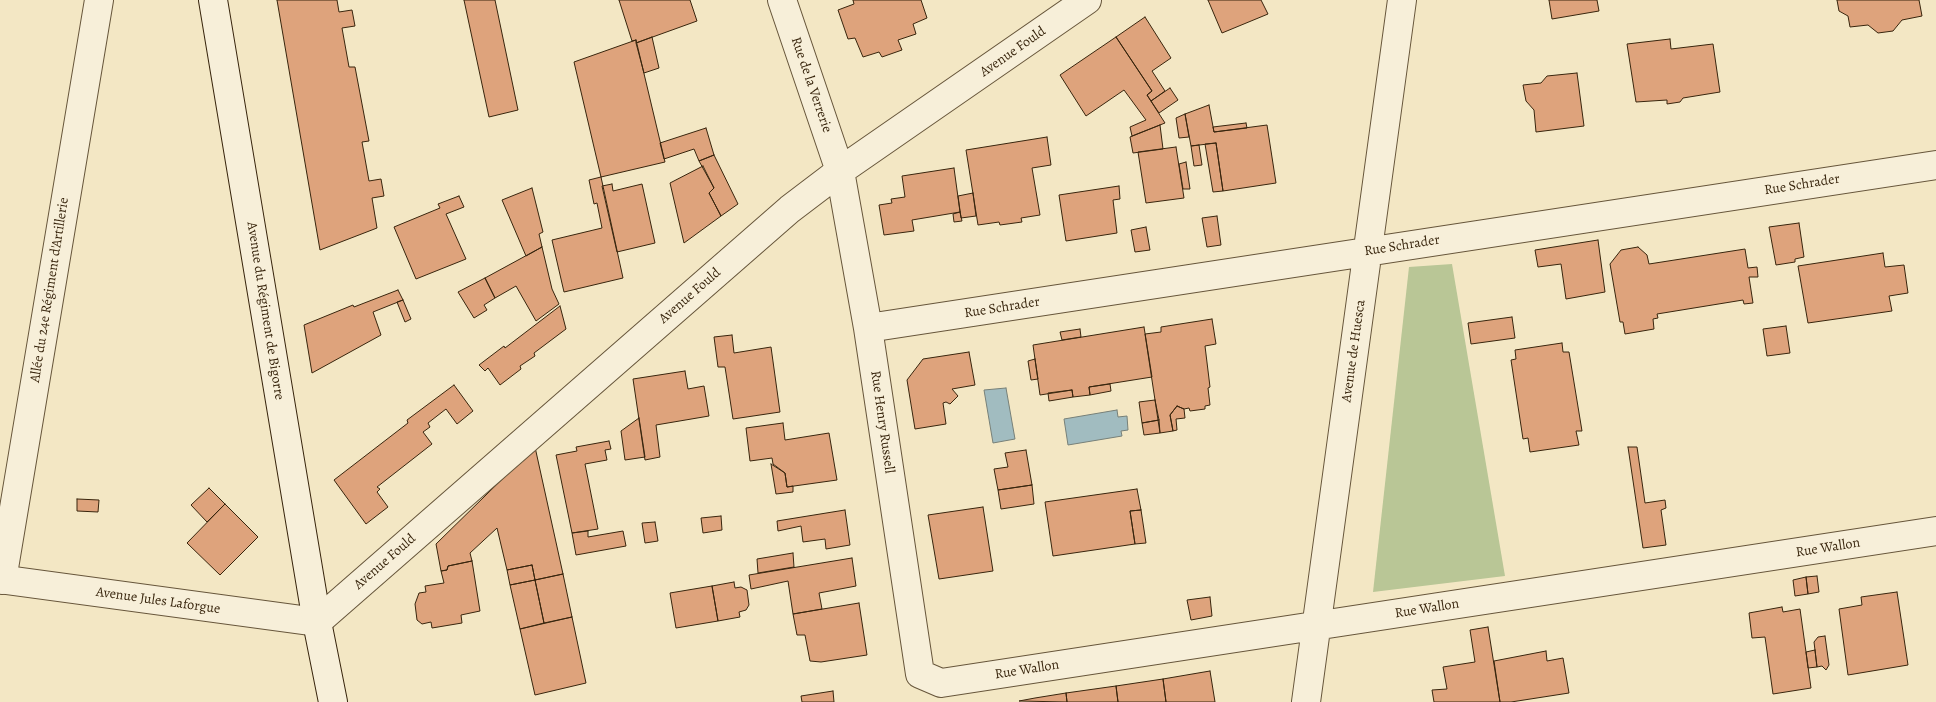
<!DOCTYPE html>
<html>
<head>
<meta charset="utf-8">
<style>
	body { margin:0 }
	canvas { display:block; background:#f3e7c4 }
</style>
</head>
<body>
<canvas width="1936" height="702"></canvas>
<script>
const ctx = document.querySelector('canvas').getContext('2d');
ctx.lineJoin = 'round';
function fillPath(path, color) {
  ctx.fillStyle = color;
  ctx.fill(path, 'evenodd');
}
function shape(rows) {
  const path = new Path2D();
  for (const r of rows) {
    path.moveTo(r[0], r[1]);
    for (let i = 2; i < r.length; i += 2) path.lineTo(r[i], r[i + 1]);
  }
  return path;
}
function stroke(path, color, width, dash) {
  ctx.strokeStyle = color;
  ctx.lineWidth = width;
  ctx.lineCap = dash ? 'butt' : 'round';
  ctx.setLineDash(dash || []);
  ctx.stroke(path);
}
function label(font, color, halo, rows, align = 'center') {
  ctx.font = font + ' Alegreya,serif';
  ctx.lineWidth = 4;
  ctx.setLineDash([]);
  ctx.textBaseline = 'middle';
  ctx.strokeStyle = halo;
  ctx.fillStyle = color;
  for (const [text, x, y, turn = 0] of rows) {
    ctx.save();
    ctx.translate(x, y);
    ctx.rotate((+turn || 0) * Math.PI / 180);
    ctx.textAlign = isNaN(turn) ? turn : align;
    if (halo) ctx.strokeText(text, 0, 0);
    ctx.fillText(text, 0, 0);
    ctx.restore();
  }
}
fillPath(shape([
	[1452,264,1505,576,1373,592,1409,267]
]), '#b9c696');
const water = shape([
	[1006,388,1015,439,993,443,984,390,1006,388],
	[1117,410,1118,417,1127,416,1128,430,1121,431,1122,436,1068,445,1064,419,1117,410]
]);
fillPath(water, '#a1bcc0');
stroke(water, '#778078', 1);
const building = shape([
	[277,0,337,0,339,12,352,10,355,26,342,28,349,67,355,67,369,141,362,142,369,181,381,179,384,196,372,198,377,228,320,250,277,0],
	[464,0,495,0,518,110,489,117,464,0],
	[619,0,690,0,697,21,636,43,636,40,632,41,619,0],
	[853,0,921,0,927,18,913,24,916,34,898,40,902,50,882,57,879,52,863,57,855,38,848,39,838,10,854,4,853,0],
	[1208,0,1261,0,1268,14,1222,33,1208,0],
	[1549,0,1597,0,1599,11,1552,19,1549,0],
	[1837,0,1919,0,1922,16,1902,20,1893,31,1878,33,1868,25,1850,27,1848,16,1839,11,1837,0],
	[1145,17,1171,58,1152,71,1165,91,1151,101,1147,95,1152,91,1116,37,1145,17],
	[652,37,659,68,644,73,636,43,652,37],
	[1116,37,1152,91,1147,95,1165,123,1132,136,1130,127,1146,120,1124,90,1086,116,1060,75,1116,37],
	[1670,39,1671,49,1713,44,1720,92,1683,98,1680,102,1667,104,1667,100,1636,102,1627,44,1670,39],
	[636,40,665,162,601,177,574,62,636,40],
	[1577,73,1584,126,1536,132,1534,110,1526,101,1523,85,1541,83,1547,76,1577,73],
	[1170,88,1178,100,1159,113,1151,101,1170,88],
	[1209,105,1214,132,1267,125,1276,183,1223,191,1216,143,1191,146,1185,114,1209,105],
	[1185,114,1189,137,1179,138,1176,118,1185,114],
	[1246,123,1247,128,1214,132,1213,127,1246,123],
	[1160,125,1163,149,1133,153,1130,137,1160,125],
	[706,128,714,155,699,161,694,149,664,159,660,143,706,128],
	[1047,137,1051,165,1032,168,1040,215,1021,218,1022,222,1000,225,999,222,978,225,966,150,1047,137],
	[1216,143,1223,191,1213,192,1205,144,1216,143],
	[1199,145,1202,165,1194,166,1191,146,1199,145],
	[1176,147,1184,198,1146,203,1138,152,1176,147],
	[714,155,738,204,721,216,709,193,714,188,699,161,714,155],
	[1186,162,1190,189,1183,189,1179,164,1186,162],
	[703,166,714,188,709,193,721,216,684,243,670,183,703,166],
	[954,168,960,212,912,220,914,231,884,235,879,205,892,203,891,199,905,197,902,176,954,168],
	[601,177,623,278,564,292,552,240,602,228,597,203,594,204,589,180,601,177],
	[612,184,613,191,642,184,655,243,617,252,602,186,612,184],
	[1119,186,1120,199,1113,200,1117,233,1066,241,1059,195,1119,186],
	[532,188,543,232,539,234,542,247,526,256,502,200,532,188],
	[973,193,976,216,961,218,958,196,973,193],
	[459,196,464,207,446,214,466,259,416,279,394,227,440,208,438,204,459,196],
	[960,212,962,221,954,222,953,214,960,212],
	[1217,216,1221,245,1207,247,1202,218,1217,216],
	[1799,223,1804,257,1795,259,1795,262,1776,265,1769,227,1799,223],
	[1146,227,1150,250,1135,252,1131,230,1146,227],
	[1598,240,1605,292,1566,299,1561,264,1538,267,1535,250,1598,240],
	[542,247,552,289,559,304,536,321,516,286,495,298,485,278,542,247],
	[1638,247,1647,255,1649,264,1745,249,1748,268,1757,267,1758,277,1749,277,1753,303,1744,304,1743,300,1657,314,1658,318,1653,319,1654,329,1625,334,1623,322,1620,322,1610,264,1621,250,1638,247],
	[1883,253,1885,267,1904,265,1908,293,1889,296,1892,311,1808,323,1798,266,1883,253],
	[485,278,495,298,484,305,487,310,474,318,458,292,485,278],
	[398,290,403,300,373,312,381,335,312,373,304,325,353,305,354,307,398,290],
	[403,300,411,319,405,322,397,302,403,300],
	[560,306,566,329,534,353,535,356,520,366,521,369,500,385,488,368,485,371,479,365,504,346,505,348,560,306],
	[1512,317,1515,338,1471,344,1468,323,1512,317],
	[1212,319,1216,344,1205,346,1210,387,1208,388,1210,405,1205,406,1205,409,1190,411,1189,408,1184,409,1177,406,1170,415,1173,431,1160,433,1145,334,1161,332,1161,327,1212,319],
	[1786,326,1790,353,1767,356,1763,329,1786,326],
	[1144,327,1152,377,1089,387,1090,395,1073,397,1072,390,1040,395,1033,345,1144,327],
	[1080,329,1081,337,1062,340,1060,332,1080,329],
	[732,335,734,353,771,347,780,412,733,419,725,367,718,367,714,337,732,335],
	[1562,343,1563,352,1569,352,1582,431,1576,431,1579,445,1530,452,1528,438,1523,439,1511,360,1516,359,1515,350,1562,343],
	[969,352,975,385,952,389,958,396,950,404,946,402,943,403,946,424,915,429,907,380,923,359,969,352],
	[1035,359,1038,379,1031,380,1028,361,1035,359],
	[685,371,688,389,704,386,709,416,656,425,660,457,645,460,633,379,685,371],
	[1110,384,1111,391,1090,395,1089,387,1110,384],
	[454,385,473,411,457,424,446,409,428,423,430,427,423,432,432,444,377,487,380,489,377,492,388,507,366,524,334,480,408,423,407,420,454,385],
	[1072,390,1073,397,1049,401,1048,393,1072,390],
	[1155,400,1159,420,1142,423,1139,402,1155,400],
	[1177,406,1184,409,1185,418,1176,419,1177,430,1173,431,1170,415,1177,406],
	[639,418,645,457,625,460,621,431,639,418],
	[1159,420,1160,433,1144,435,1142,423,1159,420],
	[783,423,785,440,829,433,837,480,787,487,785,473,773,464,772,458,750,461,746,428,783,423],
	[609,441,611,449,605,450,607,460,585,464,598,529,572,533,556,455,577,451,576,447,609,441],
	[535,447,563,574,535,580,532,565,507,570,497,528,470,553,472,561,448,566,447,570,441,571,436,544,535,447],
	[1628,447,1637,447,1645,503,1665,500,1666,508,1661,510,1666,545,1643,548,1628,447],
	[1026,450,1032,485,998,490,994,469,1008,467,1005,453,1026,450],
	[771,464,785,473,787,487,793,486,793,492,776,494,771,464],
	[1032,485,1034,504,1001,509,998,490,1032,485],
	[209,488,225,504,207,522,191,505,209,488],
	[1137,489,1141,510,1130,511,1135,544,1053,556,1045,502,1137,489],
	[77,499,99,500,98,512,77,511,77,499],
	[225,504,258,537,220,575,187,543,225,504],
	[983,507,993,571,939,579,928,515,983,507],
	[845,510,850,545,826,549,825,539,803,542,801,526,778,531,777,521,845,510],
	[1141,510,1146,543,1135,544,1130,511,1141,510],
	[721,516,722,530,703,533,701,518,721,516],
	[655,522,658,541,645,543,642,523,655,522],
	[588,531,588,537,623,531,626,546,576,555,572,533,588,531],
	[793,553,794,567,758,573,757,559,793,553],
	[852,558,856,586,819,593,822,609,793,614,788,581,751,589,749,575,852,558],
	[472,561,480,611,461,615,462,623,432,628,431,622,422,624,417,620,415,604,419,593,426,592,425,586,444,583,441,571,447,570,448,566,472,561],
	[532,565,535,580,510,585,507,570,532,565],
	[563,574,572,617,544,623,535,580,563,574],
	[1817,576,1819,592,1808,594,1806,577,1817,576],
	[1806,577,1808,594,1795,596,1793,580,1806,577],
	[535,580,544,623,520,629,510,585,535,580],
	[734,582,735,588,741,587,747,590,749,605,746,610,739,612,740,617,718,621,712,586,734,582],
	[712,586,718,621,676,628,670,593,712,586],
	[1897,592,1908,665,1848,675,1839,609,1862,605,1861,597,1897,592],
	[1210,597,1212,616,1191,620,1187,600,1210,597],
	[859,603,867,655,821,662,810,661,805,635,797,635,793,614,859,603],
	[1782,607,1783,612,1800,609,1811,688,1773,694,1765,637,1752,638,1749,613,1782,607],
	[572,617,586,683,535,695,520,629,572,617],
	[1488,627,1500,702,1434,702,1432,690,1447,689,1443,667,1475,662,1470,630,1488,627],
	[1825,636,1829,665,1826,670,1822,666,1817,667,1814,642,1818,637,1825,636],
	[1815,650,1817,667,1808,668,1806,652,1815,650],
	[1546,651,1547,661,1563,658,1569,693,1511,702,1500,702,1494,661,1546,651],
	[1210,671,1215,702,1166,702,1163,679,1210,671],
	[1163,679,1166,702,1118,702,1116,686,1163,679],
	[1116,686,1118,702,1067,702,1066,693,1116,686],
	[833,691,834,702,802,702,801,696,833,691],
	[1066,693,1067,702,1019,701,1035,698,1066,693]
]);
fillPath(building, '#dea37c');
stroke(building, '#38250d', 1);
const minor = shape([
	[782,0,840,171,868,328,920,674,941,683,1936,531],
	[868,328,1936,165],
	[2,580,99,0],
	[317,622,790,209,840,171,1087,0],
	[1306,702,1402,0]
]);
const tertiary = shape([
	[0,579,317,622]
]);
const secondary = shape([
	[213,0,317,622,333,702]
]);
stroke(minor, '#67563b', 30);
stroke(tertiary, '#67563b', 30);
stroke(secondary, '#38250d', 30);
stroke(minor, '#f7efd9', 28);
stroke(tertiary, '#f7efd9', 28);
stroke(secondary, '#f7efd9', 28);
label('14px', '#38250d', '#f7efd9', [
	["Avenue Fould",1013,52,-35],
	["Rue de la Verrerie",811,85,71],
	["Rue Schrader",1802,185,-9],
	["Rue Schrader",1402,246,-9],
	["Allée du 24e Régiment d'Artillerie",50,290,-81],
	["Avenue Fould",690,296,-41],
	["Rue Schrader",1002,308,-9],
	["Avenue du Régiment de Bigorre",265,311,81],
	["Avenue de Huesca",1354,351,-82],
	["Rue Henry Russell",882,422,82],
	["Rue Wallon",1828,548,-9],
	["Avenue Fould",385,562,-41],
	["Avenue Jules Laforgue",158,601,8],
	["Rue Wallon",1427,609,-9],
	["Rue Wallon",1027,670,-9]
]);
</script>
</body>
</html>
